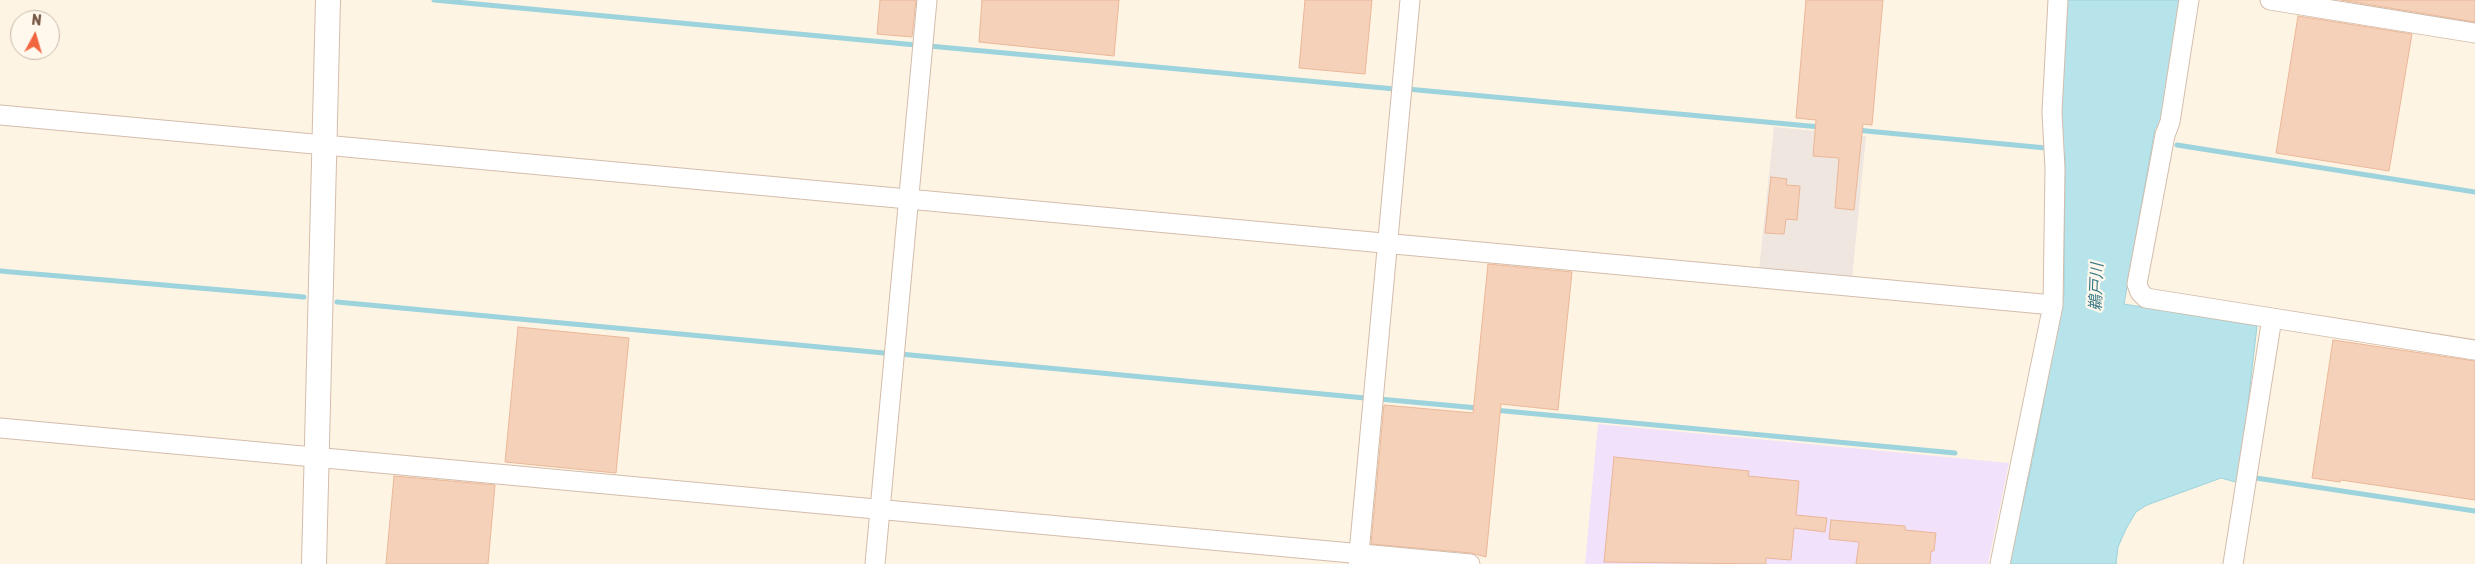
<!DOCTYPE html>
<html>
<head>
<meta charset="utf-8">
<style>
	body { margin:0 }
	#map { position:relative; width:2475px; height:564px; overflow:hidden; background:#fef4e4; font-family:Rubik,sans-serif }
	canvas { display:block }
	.north { position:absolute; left:10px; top:10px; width:50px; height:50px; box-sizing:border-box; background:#fff8ec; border:1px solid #c9b8aa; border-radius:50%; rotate:6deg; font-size:14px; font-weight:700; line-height:20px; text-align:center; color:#795947 }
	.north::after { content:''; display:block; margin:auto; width:18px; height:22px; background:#f2663f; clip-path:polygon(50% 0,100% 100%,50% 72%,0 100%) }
</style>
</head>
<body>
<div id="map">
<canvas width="2475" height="564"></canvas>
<div class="north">N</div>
</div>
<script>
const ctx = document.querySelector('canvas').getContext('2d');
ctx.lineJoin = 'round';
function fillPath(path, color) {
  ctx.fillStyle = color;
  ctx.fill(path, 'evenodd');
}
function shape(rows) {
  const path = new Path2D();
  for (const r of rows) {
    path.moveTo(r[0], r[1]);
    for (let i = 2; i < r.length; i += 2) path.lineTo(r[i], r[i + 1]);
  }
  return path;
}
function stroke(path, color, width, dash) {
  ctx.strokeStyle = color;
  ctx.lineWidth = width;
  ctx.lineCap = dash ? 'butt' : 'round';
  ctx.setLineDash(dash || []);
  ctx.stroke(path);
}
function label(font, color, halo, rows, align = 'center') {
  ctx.font = font + ' Rubik,"Noto Sans JP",sans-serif';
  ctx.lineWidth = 4.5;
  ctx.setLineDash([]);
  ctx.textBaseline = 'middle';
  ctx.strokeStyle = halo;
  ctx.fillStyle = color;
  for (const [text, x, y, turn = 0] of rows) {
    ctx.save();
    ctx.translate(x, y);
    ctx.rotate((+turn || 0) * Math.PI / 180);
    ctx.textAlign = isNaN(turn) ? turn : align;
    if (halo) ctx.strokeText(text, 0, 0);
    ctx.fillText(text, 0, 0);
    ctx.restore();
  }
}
fillPath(shape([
	[1774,127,1866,136,1852,279,1759,270]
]), '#eee6df');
fillPath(shape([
	[1598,424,2009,463,1988,564,1585,564]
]), '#f1e1fb');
const water = shape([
	[2067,0,2182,0,2164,121,2155,128,2124,304,2257,326,2239,483,2221,478,2147,505,2136,512,2126,529,2118,547,2116,564,2009,564,2032,463,2030,458,2033,458,2064,294,2065,156,2059,138,2067,0]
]);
fillPath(water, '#b7e3ea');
stroke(water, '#9cd3dc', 1);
stroke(shape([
	[434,0,916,45],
	[929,46,1395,89],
	[1407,89,1820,127],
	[1856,130,2046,148],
	[2177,145,2475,192],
	[0,271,304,297],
	[337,302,884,353],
	[900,354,1365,398],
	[1379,399,1478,408],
	[1494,410,1955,453],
	[2256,478,2475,511]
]), '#9cd3dc', 5);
const building = shape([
	[880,0,916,0,912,37,877,34,880,0],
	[982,0,1119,0,1114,56,979,42,982,0],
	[1305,0,1372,0,1365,74,1299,68,1305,0],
	[1806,0,1883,0,1872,125,1863,124,1854,210,1835,208,1839,158,1813,156,1816,120,1796,118,1806,0],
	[2341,0,2475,0,2475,22,2341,0],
	[2298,16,2412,34,2389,171,2276,153,2298,16],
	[1771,177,1787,179,1786,185,1800,186,1797,220,1786,219,1784,234,1765,233,1771,177],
	[1488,264,1572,272,1558,410,1501,404,1486,557,1471,553,1371,544,1384,405,1473,413,1488,264],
	[518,327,629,338,616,473,505,462,518,327],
	[2333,340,2475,361,2475,500,2341,480,2340,482,2312,478,2333,340],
	[1614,457,1749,471,1748,476,1799,481,1796,515,1827,518,1825,532,1794,528,1791,560,1766,558,1766,564,1604,562,1614,457],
	[394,476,495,485,488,564,386,564,394,476],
	[1831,520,1905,526,1905,530,1936,533,1934,551,1931,551,1930,564,1856,564,1859,542,1829,539,1831,520]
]);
fillPath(building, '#f6d1b9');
stroke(building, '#eab798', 1);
const minor = shape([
	[2189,0,2170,122,2165,135,2137,284,2140,292,2146,298,2272,318,2233,564],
	[2270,0,2475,33],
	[0,115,2053,305],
	[2272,318,2475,350],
	[0,428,1470,564],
	[875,564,927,0],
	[1358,564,1410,0],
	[2000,564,2053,305,2055,169,2052,112,2058,0]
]);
const tertiary = shape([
	[314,564,328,0]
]);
stroke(minor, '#d3bdac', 21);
stroke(tertiary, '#d3bdac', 26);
stroke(minor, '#fff', 19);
stroke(tertiary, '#fff', 24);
label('italic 16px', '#3b7b87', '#fff8ec', [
	["鵜戸川",2097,287,-88]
]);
</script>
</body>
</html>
